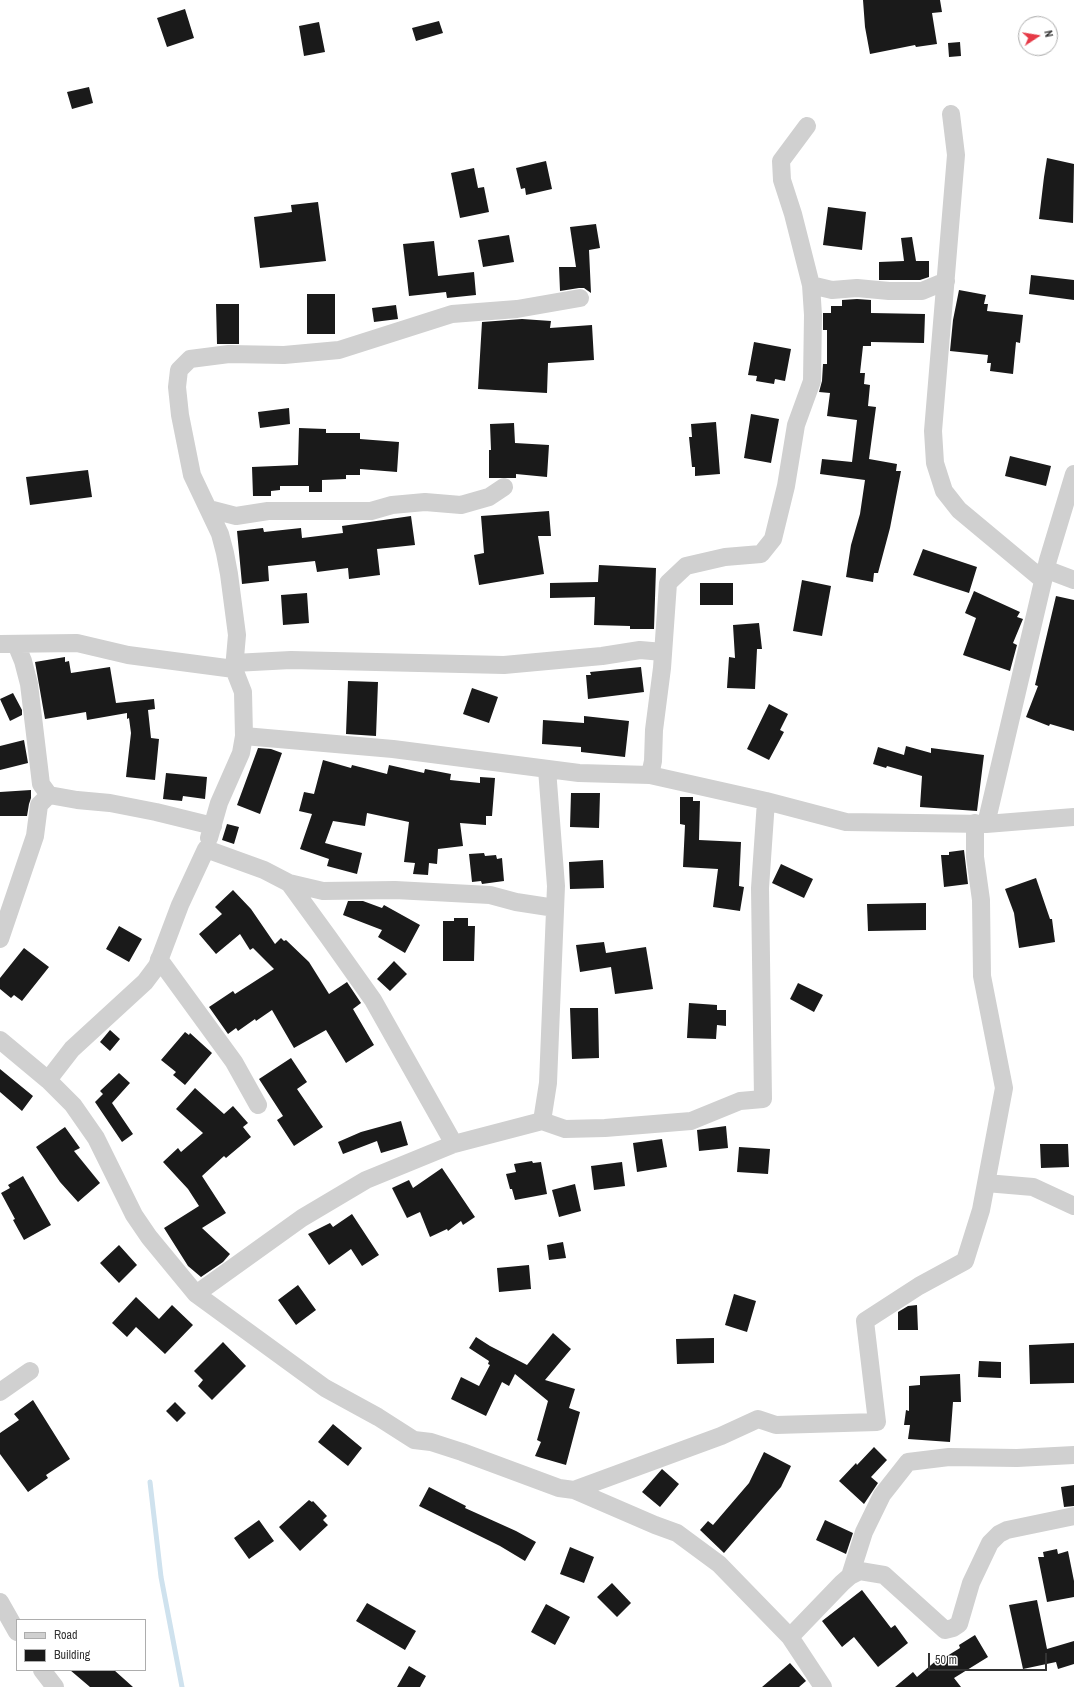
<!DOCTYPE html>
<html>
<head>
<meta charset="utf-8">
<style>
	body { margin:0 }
	#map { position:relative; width:1074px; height:1687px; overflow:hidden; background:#fff; font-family:"Archivo Narrow",sans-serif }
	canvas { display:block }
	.legend { position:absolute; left:16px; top:1619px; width:130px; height:52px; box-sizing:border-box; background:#fff; border:1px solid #adadad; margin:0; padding:5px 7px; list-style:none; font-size:12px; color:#333 }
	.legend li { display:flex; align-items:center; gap:8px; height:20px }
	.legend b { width:20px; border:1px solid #adadad }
	.north { position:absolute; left:1018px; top:16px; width:40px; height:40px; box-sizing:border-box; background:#fff; border:1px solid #adadad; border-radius:50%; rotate:78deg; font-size:11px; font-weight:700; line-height:16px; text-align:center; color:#333 }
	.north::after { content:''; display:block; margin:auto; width:14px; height:18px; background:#e63946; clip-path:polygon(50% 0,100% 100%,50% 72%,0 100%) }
	.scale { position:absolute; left:928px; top:1653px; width:119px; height:18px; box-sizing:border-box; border:2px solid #333; border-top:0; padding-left:5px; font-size:12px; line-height:14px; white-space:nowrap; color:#333; -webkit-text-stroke:3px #fff; paint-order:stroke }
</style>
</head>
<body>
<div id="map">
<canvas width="1074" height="1687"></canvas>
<ul class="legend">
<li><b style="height:5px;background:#d0d0d0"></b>Road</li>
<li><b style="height:11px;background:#1a1a1a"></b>Building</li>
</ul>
<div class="north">N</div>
<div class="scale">50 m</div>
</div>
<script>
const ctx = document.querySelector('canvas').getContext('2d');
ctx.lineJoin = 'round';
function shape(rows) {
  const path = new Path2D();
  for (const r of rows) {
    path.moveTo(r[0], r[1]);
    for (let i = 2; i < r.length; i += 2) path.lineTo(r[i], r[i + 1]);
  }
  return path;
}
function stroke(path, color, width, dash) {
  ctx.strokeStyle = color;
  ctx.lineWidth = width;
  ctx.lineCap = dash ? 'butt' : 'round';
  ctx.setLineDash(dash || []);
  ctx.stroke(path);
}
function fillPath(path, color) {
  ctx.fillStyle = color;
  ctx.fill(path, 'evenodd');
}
stroke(shape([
	[150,1482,161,1577,182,1687]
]), '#cfe2ee', 5);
fillPath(shape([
	[863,0,940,0,942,12,932,13,937,44,916,47,915,45,870,54,865,27],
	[185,9,194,38,167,47,157,18],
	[439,21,443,33,416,41,412,28],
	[319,22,325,52,304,56,299,26],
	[960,42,961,56,949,57,948,43],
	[89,87,93,103,72,109,67,92],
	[1047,158,1074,164,1073,223,1039,219,1044,177],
	[546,161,552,189,526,195,525,188,521,189,516,168],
	[474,168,478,188,484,187,489,212,460,218,451,173],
	[318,202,326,261,260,268,254,217,292,212,291,205],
	[828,207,866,212,862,250,823,245],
	[596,224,600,248,589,250,591,293,584,288,579,288,560,291,559,267,576,267,570,227],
	[509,235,514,262,483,267,478,240],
	[912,237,916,261,929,261,929,277,920,280,879,280,879,262,904,261,901,238],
	[434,241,438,276,474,272,476,295,447,298,446,292,409,296,403,244],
	[1031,275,1074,280,1074,300,1029,294],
	[959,290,986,295,984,304,988,304,987,311,1023,315,1020,343,1016,342,1013,374,990,371,991,363,987,363,988,355,950,351,953,320],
	[307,294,335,294,335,334,307,334],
	[857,299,871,300,871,313,925,314,924,343,871,342,871,346,863,346,860,373,865,373,864,384,870,385,868,406,876,407,869,459,897,464,896,471,901,471,890,528,878,573,874,573,873,582,846,577,851,545,860,514,865,480,820,474,822,459,852,462,857,420,827,416,830,393,819,392,822,381,823,364,827,364,827,330,823,330,823,313,831,313,831,306,842,306,842,300],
	[216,304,239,304,239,344,217,344],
	[396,305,398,319,374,322,372,308],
	[522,319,551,321,550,328,592,325,594,360,548,363,547,393,478,389,482,322],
	[754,342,791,349,785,381,775,379,774,384,756,381,757,376,748,375],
	[289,408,290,424,260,428,258,412],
	[751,414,779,419,771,463,744,458],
	[716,422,720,474,695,476,695,467,692,467,689,437,692,437,691,424],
	[514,423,515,443,549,445,547,477,516,474,516,478,489,478,489,450,491,450,490,424],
	[299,428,326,429,326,433,360,433,360,439,399,442,397,472,360,469,360,475,346,475,346,479,322,480,322,492,309,492,309,486,280,486,280,490,271,491,271,496,253,496,252,467,298,465],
	[1010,456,1051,466,1046,486,1005,476],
	[88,470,92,497,30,505,26,477],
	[549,511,551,536,538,536,544,574,479,585,474,555,484,553,481,516],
	[411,516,415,545,377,549,380,575,349,579,348,568,317,572,315,561,268,566,269,581,242,584,237,531,263,528,264,532,301,528,302,538,343,533,342,526],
	[923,549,977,567,969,593,913,575],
	[599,565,656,568,654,629,630,629,630,626,594,625,595,597,550,598,550,583,598,582],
	[802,580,831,586,822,636,793,631],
	[700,583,733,583,733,605,700,605],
	[974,591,1020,612,1017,617,1023,619,1013,643,1017,645,1010,671,963,655,976,618,965,613],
	[307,593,309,623,283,625,281,595],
	[1056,596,1074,600,1074,731,1050,724,1049,726,1026,717,1038,686,1035,685],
	[759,623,762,649,757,649,755,689,727,688,729,657,735,658,733,625],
	[65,657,65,662,69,661,71,673,110,667,116,703,154,699,155,709,148,710,151,738,159,739,155,780,126,777,131,733,129,718,127,719,127,713,87,720,86,712,45,719,35,662],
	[641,667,644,692,588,699,586,675,591,675,590,672],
	[348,681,378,682,376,736,346,734],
	[472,688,498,697,489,723,463,714],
	[13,693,22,710,22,715,10,721,0,699],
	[769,704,788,714,780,730,784,732,769,760,747,749],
	[584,716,629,721,625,757,581,752,581,747,542,744,543,720,584,723],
	[24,740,28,763,0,770,0,746],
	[906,746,931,753,931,748,984,755,977,811,920,807,922,776,887,766,886,768,873,764,878,747,904,755],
	[258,748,271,749,282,753,260,814,237,805],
	[323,760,351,768,352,765,387,774,389,765,424,773,425,769,451,774,450,780,480,783,480,777,495,778,492,816,486,816,486,825,460,823,463,846,438,849,437,864,429,863,428,875,413,874,415,863,404,862,409,822,367,813,365,826,333,821,325,843,362,853,357,874,327,866,329,859,300,849,312,814,299,811,304,792,314,794],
	[166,773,207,777,205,799,183,796,182,801,163,799],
	[31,790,31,798,29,804,27,816,0,816,0,792],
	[571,793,600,793,599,828,570,827],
	[680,797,693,797,693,801,700,801,699,840,741,842,739,886,744,887,740,911,713,907,718,869,683,867,685,825,680,824],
	[227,824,239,827,234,844,222,840],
	[964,850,968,884,944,887,941,855,949,855,949,852],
	[484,853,485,856,496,855,497,859,502,858,504,881,482,884,481,881,472,882,469,854],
	[603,860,604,888,570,889,569,862],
	[781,864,813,879,804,898,772,883],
	[1036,878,1050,919,1052,919,1055,942,1019,948,1014,913,1005,889],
	[233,890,251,909,275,944,281,938,284,941,286,940,309,962,329,994,347,982,361,1003,353,1009,374,1045,346,1063,326,1030,294,1048,272,1010,256,1021,255,1019,238,1031,236,1028,228,1034,209,1007,233,991,235,994,274,969,253,948,250,950,240,934,216,954,199,934,222,914,215,907],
	[348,901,363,901,382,908,384,905,420,925,405,953,378,937,382,930,343,915],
	[926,903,926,930,868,931,867,904],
	[454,918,468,918,468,926,475,926,474,961,443,961,443,921,454,921],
	[119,926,142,939,129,962,106,949],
	[604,942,606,953,646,947,653,989,615,994,611,967,580,972,576,945],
	[24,948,49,967,22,1001,14,995,11,998,0,989,0,978],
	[394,961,407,974,390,991,377,979],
	[798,983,823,995,814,1012,790,999],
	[689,1003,717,1005,717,1010,726,1010,726,1026,717,1025,716,1039,687,1038],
	[570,1008,598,1008,599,1058,572,1059],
	[110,1030,120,1039,110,1051,100,1042],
	[185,1032,189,1035,190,1033,212,1053,185,1085,173,1075,176,1072,161,1060],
	[291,1058,307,1082,297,1089,323,1127,294,1146,277,1120,283,1116,259,1079],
	[0,1069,33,1096,22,1111,0,1092],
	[119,1073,130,1083,112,1103,133,1134,122,1142,95,1102,103,1094,100,1091],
	[195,1088,224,1114,233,1106,248,1123,243,1127,251,1137,226,1158,224,1156,202,1176,226,1213,202,1228,230,1254,223,1262,201,1277,188,1266,164,1228,199,1206,188,1189,163,1162,178,1148,181,1152,203,1133,176,1109],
	[401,1121,408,1145,381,1153,377,1141,343,1154,338,1142,361,1132],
	[726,1126,728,1148,699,1151,697,1130],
	[65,1127,80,1148,74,1151,100,1183,78,1202,60,1182,36,1147],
	[662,1139,667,1167,637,1172,633,1143],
	[1040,1144,1068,1144,1069,1167,1041,1168],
	[739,1147,770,1149,768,1174,737,1172],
	[532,1161,533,1163,541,1162,547,1194,515,1200,512,1189,510,1189,506,1174,516,1172,514,1164],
	[622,1162,625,1186,594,1190,591,1166],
	[442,1168,475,1217,463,1225,461,1221,448,1231,447,1229,430,1237,420,1212,407,1218,392,1188,409,1180,413,1188],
	[23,1176,51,1225,24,1240,13,1220,15,1219,1,1193,10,1188,8,1185],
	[575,1184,581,1211,559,1217,552,1190],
	[352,1214,379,1255,362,1266,351,1249,329,1265,308,1234,330,1223,333,1227],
	[563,1242,566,1258,549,1260,547,1245],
	[119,1245,137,1265,119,1283,100,1263],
	[529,1265,531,1289,499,1292,497,1268],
	[298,1285,316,1310,296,1325,278,1300],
	[734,1294,756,1301,747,1332,725,1325],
	[136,1297,159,1319,172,1305,193,1325,165,1354,136,1327,127,1337,112,1323],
	[917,1305,918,1330,898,1330,898,1312,908,1306],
	[553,1333,571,1349,545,1380,575,1389,569,1408,580,1412,566,1465,535,1456,541,1442,537,1440,548,1401,515,1374,509,1386,502,1382,486,1416,451,1399,461,1377,479,1386,490,1365,488,1364,489,1361,469,1348,476,1337,490,1346,527,1365],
	[714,1338,714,1363,677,1364,676,1339],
	[223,1342,246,1366,212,1400,198,1386,203,1380,194,1371],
	[1074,1343,1074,1383,1030,1384,1029,1345],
	[979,1361,1001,1362,1001,1378,978,1377],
	[960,1374,961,1402,953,1402,950,1442,908,1439,910,1425,904,1425,906,1410,909,1411,909,1386,920,1385,920,1376],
	[33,1400,70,1459,46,1475,48,1478,28,1492,0,1454,0,1433,19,1420,14,1414],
	[175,1402,186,1413,177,1422,166,1411],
	[333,1424,362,1448,348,1466,318,1442],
	[874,1447,887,1460,871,1477,878,1483,864,1504,839,1481,856,1463,857,1465],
	[764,1452,791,1466,781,1487,724,1553,700,1530,708,1521,713,1525,749,1483],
	[662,1469,679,1484,660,1507,642,1492],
	[1074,1485,1074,1506,1064,1507,1061,1487],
	[429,1487,466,1506,465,1508,516,1531,536,1542,525,1561,500,1546,419,1506],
	[309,1500,312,1502,313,1501,327,1516,323,1520,328,1525,300,1551,279,1527],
	[259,1520,274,1541,249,1559,234,1538],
	[825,1520,853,1533,846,1554,816,1540],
	[570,1547,594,1557,584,1583,560,1574],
	[1057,1549,1058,1554,1068,1551,1074,1581,1074,1597,1047,1602,1038,1557,1044,1557,1043,1552],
	[612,1583,631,1603,617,1617,597,1597],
	[862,1590,891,1628,895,1625,908,1643,878,1667,854,1637,842,1647,822,1621],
	[1037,1600,1047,1649,1074,1641,1074,1664,1058,1669,1056,1662,1023,1669,1009,1605],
	[367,1603,416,1631,405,1650,356,1621],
	[546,1604,570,1617,555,1645,531,1632],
	[975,1635,988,1657,954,1678,961,1687,895,1687,913,1672,917,1677,938,1659,939,1661,960,1648,959,1645],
	[790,1663,806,1681,799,1687,762,1687],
	[409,1666,426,1676,420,1687,397,1687],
	[70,1670,114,1670,133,1687,90,1687]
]), '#1a1a1a');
stroke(shape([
	[951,114,956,155,933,431,935,463,944,491,959,510,1043,580],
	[811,285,832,290,857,288,889,291,922,291,946,281],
	[209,509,236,516,268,511,371,511,392,505,425,502,461,505,489,497,504,487],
	[1045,569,1074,580],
	[0,644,77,643,128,655,234,669,237,635,229,574,225,553,220,534,192,475,180,415,177,387,179,370,190,359,229,354,284,355,339,350,452,314,517,309,580,298],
	[16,644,23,661,29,684,41,784,49,795],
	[234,663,291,660,504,665,602,656,640,650,663,652],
	[244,736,393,749,579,773,650,775,766,801,846,822,986,824,1074,817],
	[650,775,653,761,654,730,662,668,668,583,686,566,725,557,761,554,773,539,786,486,796,425,812,381,813,315,811,285,793,214,782,180,781,161,807,126],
	[986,824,1048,560,1074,474],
	[209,838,219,803,241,753,244,736,243,692,234,669],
	[289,883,323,891,395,890,490,895,516,902,555,908],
	[0,939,35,836,39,805,49,795,77,800,110,803,156,812,213,826],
	[159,959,234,1062,258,1105],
	[0,1040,48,1080,73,1105,96,1138,134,1215,149,1237,196,1294,325,1388,378,1417,414,1440,431,1442,462,1452,559,1488,574,1490,655,1525,677,1533,719,1564,790,1637,823,1687],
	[48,1080,72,1049,145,982,157,966,180,905,206,849,264,870,289,883,329,938,373,1000,454,1144],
	[542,1121,565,1129,605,1128,691,1121,740,1101,763,1099,760,888,766,801],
	[986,1183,1033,1187,1074,1206],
	[196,1294,302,1218,366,1180,454,1144,542,1121,548,1083,556,886,547,769],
	[0,1392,30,1371],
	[574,1490,721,1436,758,1419,776,1425,877,1422,865,1321,919,1286,965,1261,981,1210,1004,1088,982,976,981,900,975,857,975,823],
	[850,1576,864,1532,882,1495,908,1462,949,1457,1017,1458,1074,1455],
	[0,1602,17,1632],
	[790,1637,842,1583,850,1576,860,1571,884,1575,945,1630,953,1628,959,1624,971,1583,990,1543,999,1534,1007,1530,1074,1516],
	[42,1670,55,1687]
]), '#d0d0d0', 18);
</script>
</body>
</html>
